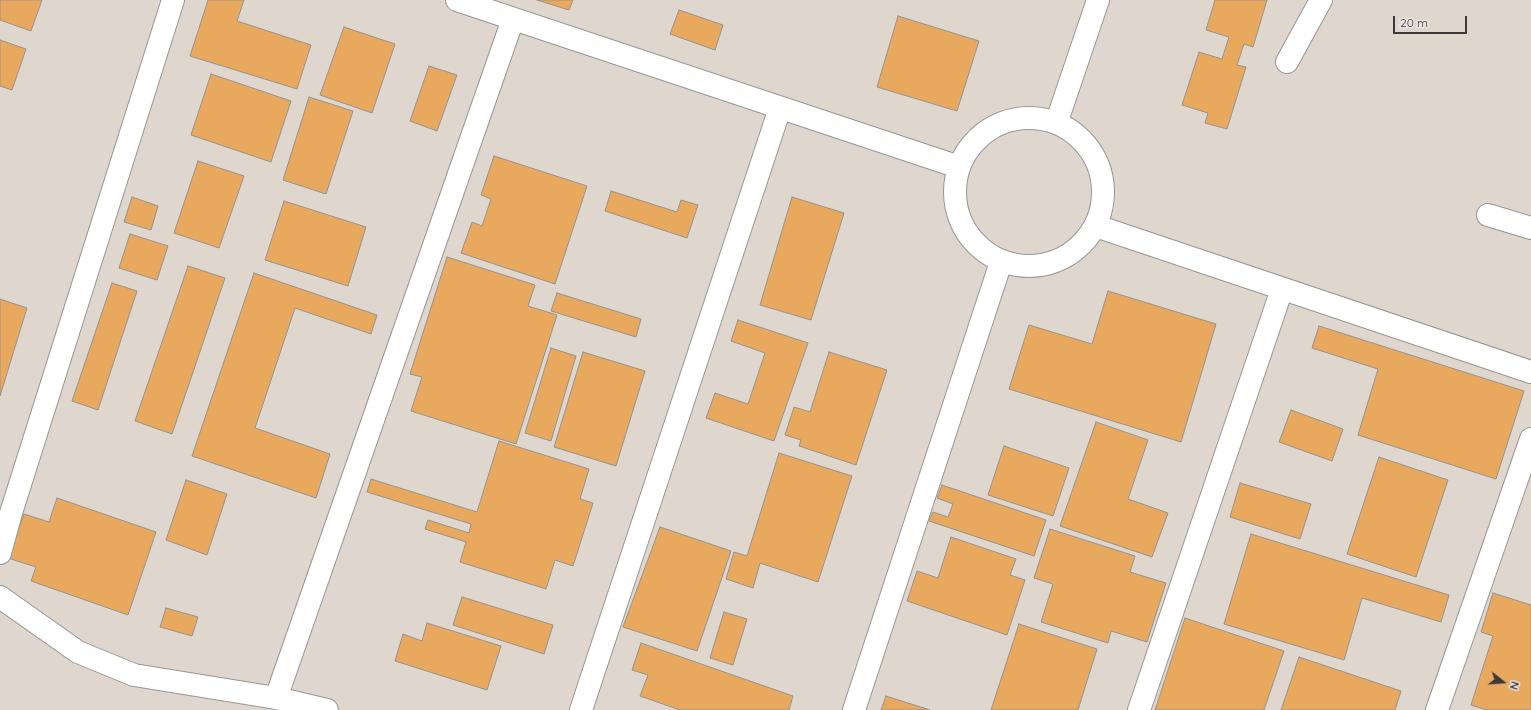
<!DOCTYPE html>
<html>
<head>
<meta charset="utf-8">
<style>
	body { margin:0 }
	#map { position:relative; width:1531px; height:710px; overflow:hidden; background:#e7e4e2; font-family:Quicksand,sans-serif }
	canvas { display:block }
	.north { position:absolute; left:1483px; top:662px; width:40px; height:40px; -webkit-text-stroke:3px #e7e4e2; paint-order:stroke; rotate:107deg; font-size:11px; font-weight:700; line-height:16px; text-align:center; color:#3b3a39 }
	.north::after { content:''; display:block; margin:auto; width:14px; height:18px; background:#3b3a39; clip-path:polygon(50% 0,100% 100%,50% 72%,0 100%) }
	.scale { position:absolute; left:1393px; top:16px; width:74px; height:18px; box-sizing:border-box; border:2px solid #3b3a39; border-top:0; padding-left:5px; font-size:12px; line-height:14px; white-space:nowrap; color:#3b3a39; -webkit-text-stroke:3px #e7e4e2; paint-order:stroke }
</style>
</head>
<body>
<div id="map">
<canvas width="1531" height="710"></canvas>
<div class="north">N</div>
<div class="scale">20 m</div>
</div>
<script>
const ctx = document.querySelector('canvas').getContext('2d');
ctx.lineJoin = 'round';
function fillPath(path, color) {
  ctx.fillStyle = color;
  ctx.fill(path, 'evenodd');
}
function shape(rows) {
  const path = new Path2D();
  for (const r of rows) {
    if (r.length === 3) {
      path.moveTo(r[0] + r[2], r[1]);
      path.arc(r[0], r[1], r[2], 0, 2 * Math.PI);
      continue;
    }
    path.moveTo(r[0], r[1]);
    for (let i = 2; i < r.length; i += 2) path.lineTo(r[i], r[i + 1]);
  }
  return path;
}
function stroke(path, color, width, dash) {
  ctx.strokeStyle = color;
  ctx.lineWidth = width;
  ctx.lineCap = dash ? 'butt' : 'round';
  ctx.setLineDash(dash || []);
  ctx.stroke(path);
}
fillPath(shape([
	[0,0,1531,0,1531,710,0,710]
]), '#dfd7ce');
const building = shape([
	[0,0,42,0,31,31,0,20,0,0],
	[208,0,244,0,237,21,311,45,297,89,190,56,208,0],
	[537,0,573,0,569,10,537,0],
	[1215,0,1267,0,1253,47,1244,44,1237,65,1246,67,1227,129,1205,123,1208,113,1182,105,1199,52,1222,59,1229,37,1206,30,1215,0],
	[679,10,723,25,715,50,670,34,679,10],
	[898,16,979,41,957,111,877,87,898,16],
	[344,27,395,44,372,113,320,95,344,27],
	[0,40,26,49,12,90,0,86,0,40],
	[429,66,457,75,437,131,410,121,429,66],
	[211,74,291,101,271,162,191,135,211,74],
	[309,97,353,111,326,194,283,180,309,97],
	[494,156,587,186,555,284,461,253,472,222,482,226,491,199,481,195,494,156],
	[198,161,244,176,219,248,174,233,198,161],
	[611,191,677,212,681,200,698,205,687,238,605,211,611,191],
	[132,197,158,206,151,230,124,222,132,197],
	[792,197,844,213,811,320,760,305,792,197],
	[284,201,366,227,348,286,265,260,284,201],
	[130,234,168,246,157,280,119,268,130,234],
	[447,257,535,285,528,306,557,315,516,444,411,411,422,377,410,374,447,257],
	[188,266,225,278,172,434,135,421,188,266],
	[254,273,377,315,371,334,295,308,255,428,330,454,316,498,192,456,254,273],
	[112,283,137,291,98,410,72,401,112,283],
	[1108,291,1216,324,1181,442,1009,389,1029,325,1092,344,1108,291],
	[557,293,641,319,636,337,551,311,557,293],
	[0,299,27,308,0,396,0,299],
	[738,320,808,343,774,441,706,418,715,393,748,404,765,353,731,341,738,320],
	[1319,326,1524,391,1496,479,1358,435,1378,369,1312,348,1319,326],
	[551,348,576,356,551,441,525,433,551,348],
	[583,352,645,371,616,466,554,447,583,352],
	[829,352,887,370,856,465,799,446,801,440,785,435,794,407,810,412,829,352],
	[1291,410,1343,429,1332,461,1279,442,1291,410],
	[1096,422,1148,440,1128,499,1168,513,1152,557,1060,526,1096,422],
	[499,441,589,469,580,499,593,503,573,566,555,560,546,589,460,562,466,542,425,529,428,520,469,533,471,524,367,492,371,479,477,512,499,441],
	[1004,446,1069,468,1053,516,988,495,1004,446],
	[779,453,852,476,818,582,760,563,753,588,726,579,734,552,747,556,779,453],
	[1379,457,1448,480,1416,577,1347,554,1379,457],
	[186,480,227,494,207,555,166,540,186,480],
	[1240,483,1311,504,1300,539,1230,517,1240,483],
	[942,485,1046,520,1034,556,929,521,933,512,948,517,953,504,937,498,942,485],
	[57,498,156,532,128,615,31,581,36,567,8,558,24,514,49,522,57,498],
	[660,527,731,551,697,651,623,627,660,527],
	[1050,529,1135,556,1130,572,1166,583,1147,642,1111,631,1108,643,1041,622,1053,584,1034,578,1050,529],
	[1251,534,1449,595,1441,622,1362,598,1344,660,1224,624,1251,534],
	[951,537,1016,559,1010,575,1025,580,1007,635,907,601,917,571,938,578,951,537],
	[1493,593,1531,605,1531,710,1487,710,1471,705,1493,636,1481,632,1493,593],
	[462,597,553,625,544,654,453,625,462,597],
	[166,608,198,617,192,636,160,627,166,608],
	[724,612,747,619,733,665,710,658,724,612],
	[1185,618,1284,651,1264,710,1155,710,1185,618],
	[427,623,501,646,487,690,395,661,403,634,422,641,427,623],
	[1019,624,1097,649,1078,710,991,710,1019,624],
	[641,643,793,696,789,710,680,710,640,696,648,675,632,670,641,643],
	[1299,657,1401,691,1395,710,1281,710,1299,657],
	[886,696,930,710,881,710,886,696]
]);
fillPath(building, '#e8a85e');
stroke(building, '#969391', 1);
const street = shape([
	[457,0,959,167],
	[1287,62,1321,0],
	[1029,192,74],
	[1057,121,1098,0],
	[1488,215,1531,228],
	[1096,226,1531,372],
	[0,553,11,513,173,0],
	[0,597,78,652,134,675,276,698,327,710],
	[276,698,513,19],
	[581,710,780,108],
	[854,710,1001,262],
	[1139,710,1282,289],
	[1437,710,1531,439]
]);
stroke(street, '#989693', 24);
stroke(street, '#fff', 22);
</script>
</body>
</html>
